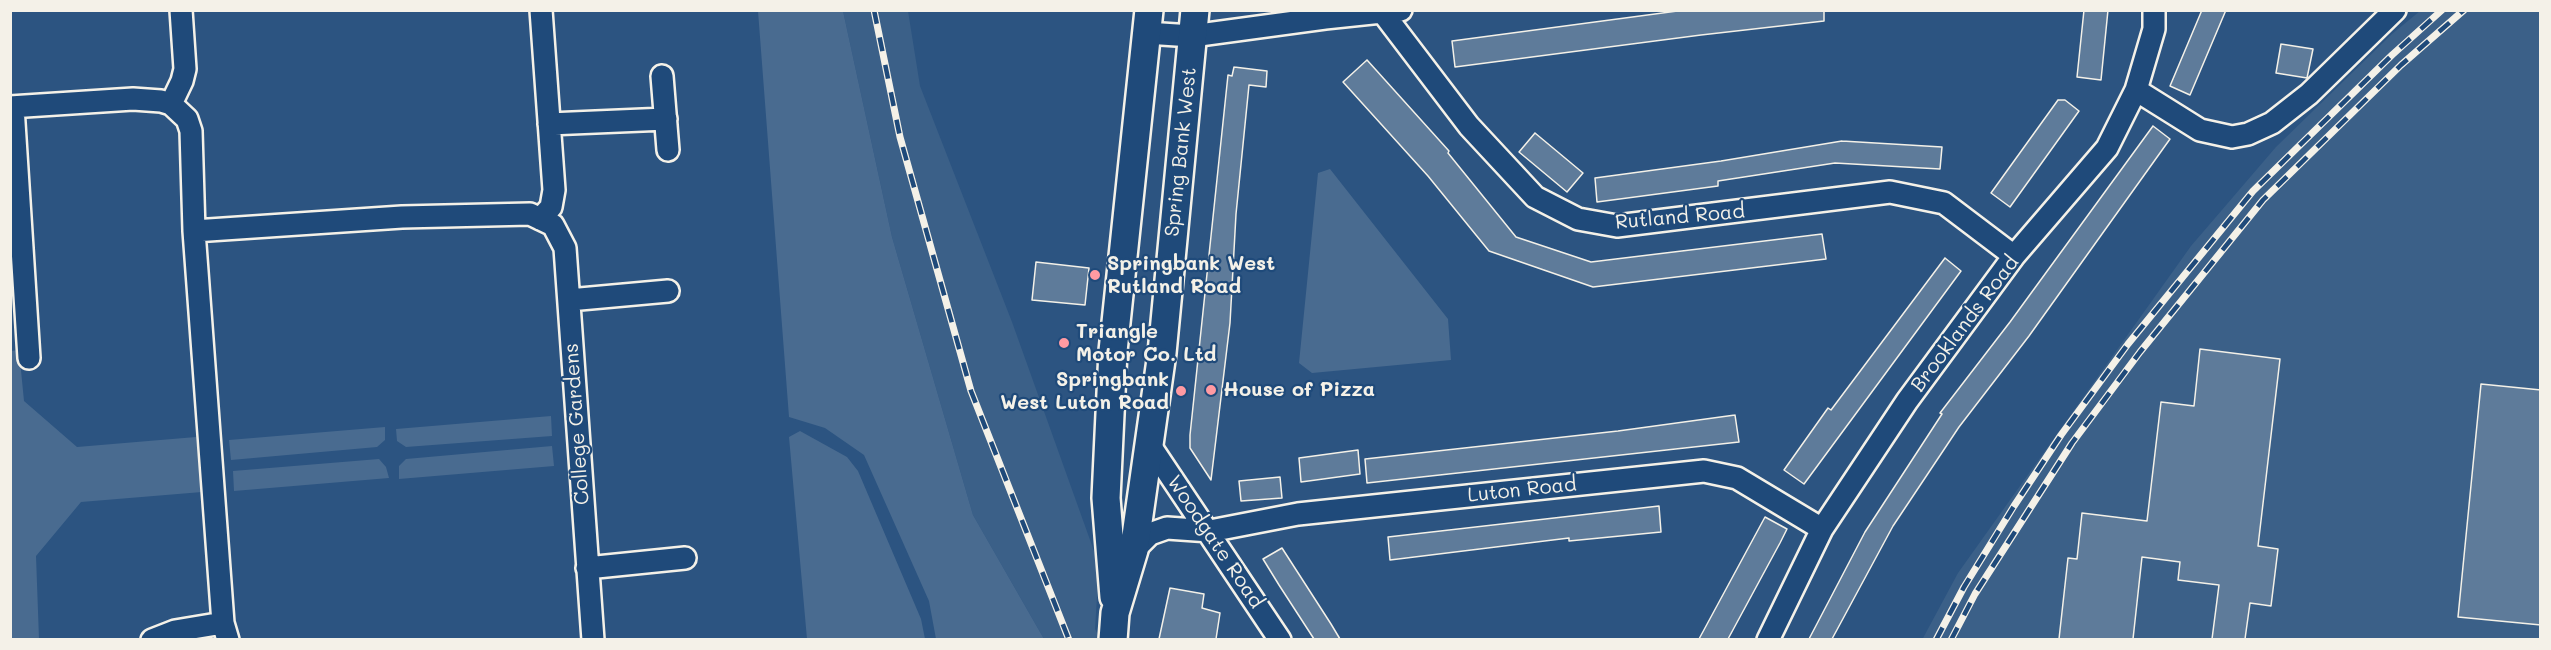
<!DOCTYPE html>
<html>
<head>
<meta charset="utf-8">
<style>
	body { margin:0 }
	#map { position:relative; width:2551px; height:650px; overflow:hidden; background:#2c5481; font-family:Mali,sans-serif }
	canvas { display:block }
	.frame { position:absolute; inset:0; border:12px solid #f4f1e8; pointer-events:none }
</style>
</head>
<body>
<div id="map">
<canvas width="2551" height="650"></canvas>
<div class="frame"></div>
</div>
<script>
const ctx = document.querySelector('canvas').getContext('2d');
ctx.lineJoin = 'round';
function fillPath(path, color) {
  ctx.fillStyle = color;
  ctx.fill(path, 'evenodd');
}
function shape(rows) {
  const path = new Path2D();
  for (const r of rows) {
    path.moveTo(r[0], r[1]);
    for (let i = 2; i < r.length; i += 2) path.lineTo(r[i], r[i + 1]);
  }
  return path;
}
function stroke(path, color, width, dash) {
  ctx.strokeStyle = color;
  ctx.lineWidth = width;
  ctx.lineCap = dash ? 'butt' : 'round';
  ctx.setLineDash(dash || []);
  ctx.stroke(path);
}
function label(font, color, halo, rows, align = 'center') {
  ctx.font = font + ' Mali,sans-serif';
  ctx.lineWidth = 4.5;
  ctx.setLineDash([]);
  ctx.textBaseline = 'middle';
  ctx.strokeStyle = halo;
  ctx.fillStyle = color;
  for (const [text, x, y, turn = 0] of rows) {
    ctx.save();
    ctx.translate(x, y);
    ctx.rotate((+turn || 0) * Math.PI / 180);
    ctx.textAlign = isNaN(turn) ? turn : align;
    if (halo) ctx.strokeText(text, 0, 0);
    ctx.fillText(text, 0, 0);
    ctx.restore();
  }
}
fillPath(shape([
	[843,11,908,11,920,86,1012,322,1099,565,1095,629,1100,639,1044,639,973,515,892,237],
	[2420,11,2540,11,2540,639,1922,640,1958,573,2191,246,2276,147,2392,34]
]), '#3b6088');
fillPath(shape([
	[758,11,843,11,892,237,973,515,1044,639,936,639,929,601,864,455,825,428,789,417],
	[1330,169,1448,319,1451,360,1312,373,1299,363,1318,173],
	[19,350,24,401,77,447,196,437,202,492,81,502,36,556,39,639,11,640,10,351],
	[551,416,552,436,406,447,397,441,396,429],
	[385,427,385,440,377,447,231,460,229,440],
	[800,431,847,457,858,471,921,619,925,639,807,639,789,437],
	[552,446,554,466,399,479,399,466,406,459],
	[379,459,386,467,389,478,234,491,233,471]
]), '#496b90');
const building = shape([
	[1685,10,1824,10,1824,21,1701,35,1455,67,1452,41,1685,10],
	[2084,10,2108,10,2101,80,2077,77,2084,10],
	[2202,10,2226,10,2190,95,2170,86,2202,10],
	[2281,44,2313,49,2307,78,2276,73,2281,44],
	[1367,60,1449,151,1448,153,1516,237,1591,262,1822,234,1826,259,1593,287,1489,251,1428,176,1343,82,1367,60],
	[1234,67,1267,71,1266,87,1249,85,1236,214,1230,323,1211,480,1190,448,1190,435,1228,75,1232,76,1234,67],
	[2058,100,2065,100,2079,111,2010,207,1991,193,2058,100],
	[2153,126,2170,139,2029,336,1959,427,1893,526,1832,639,1809,639,1865,532,1942,414,1940,413,2010,322,2153,126],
	[1535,133,1583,173,1567,192,1519,152,1535,133],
	[1842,141,1942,147,1940,169,1835,163,1718,181,1718,186,1597,202,1595,178,1721,161,1842,141],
	[1945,258,1961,271,1804,484,1784,470,1828,408,1831,410,1945,258],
	[1036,262,1089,268,1085,305,1032,300,1036,262],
	[2200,349,2280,359,2258,546,2278,549,2271,606,2250,603,2245,639,2212,639,2219,585,2178,580,2180,562,2142,557,2133,639,2059,639,2068,558,2077,559,2082,513,2147,521,2161,402,2194,406,2200,349],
	[2481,384,2541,390,2541,625,2458,617,2481,384],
	[1735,415,1739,442,1367,483,1365,459,1618,431,1735,415],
	[1358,450,1360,474,1301,482,1299,458,1358,450],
	[1280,477,1282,498,1241,501,1239,481,1280,477],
	[1659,506,1661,532,1569,541,1569,538,1390,560,1388,537,1659,506],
	[1765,517,1787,529,1780,543,1728,639,1699,639,1765,517],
	[1282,548,1331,624,1340,639,1314,639,1279,585,1263,559,1282,548],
	[1170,588,1204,594,1202,608,1220,613,1216,639,1159,639,1170,588]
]);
fillPath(building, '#5e7b9a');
stroke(building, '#f4f1e8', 1.5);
const minor = shape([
	[1383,13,1469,126,1535,197,1578,219,1617,226,1890,192,1944,203,2014,256],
	[1146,33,1192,36,1325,18,1401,10],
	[662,76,668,150],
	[2136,90,2200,130,2232,137,2248,134,2272,123,2309,94,2395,10],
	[171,104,182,81,185,69,181,10],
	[10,107,133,99,161,101,171,104,187,119,191,131,194,231,402,217,530,214,553,225,565,248,593,640],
	[13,107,29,358],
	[549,124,666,119],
	[540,219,551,207,554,190,541,10],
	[194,231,223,623,228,640],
	[569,300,668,291],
	[1149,444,1280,640],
	[1134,550,1150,534,1167,528,1210,531,1298,514,1704,471,1737,478,1822,529],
	[587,568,685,558],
	[152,640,175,631,223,623],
	[1768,640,1822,529,1907,401,2014,256,2107,148,2136,90,2154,29,2154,10]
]);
const tertiary = shape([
	[1114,597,1106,498,1113,351,1149,10],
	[1113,640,1115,613,1134,550,1162,353,1195,10]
]);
stroke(minor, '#f4f1e8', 26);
stroke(tertiary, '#f4f1e8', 32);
stroke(minor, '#1f4a7a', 21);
stroke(tertiary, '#1f4a7a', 27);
const rail = shape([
	[874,10,900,137,971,391,1069,640],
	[1936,640,1964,587,2014,506,2061,435,2128,344,2253,191,2392,55,2442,10],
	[1951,640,1975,594,2072,443,2140,352,2263,200,2401,65,2464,10]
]);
stroke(rail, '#f4f1e8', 7);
stroke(rail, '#1f4a7a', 4.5, [14]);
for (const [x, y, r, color] of [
	[1095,275,6,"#ff9aa2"],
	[1064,343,6,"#ff9aa2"],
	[1211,390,6,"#ff9aa2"],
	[1181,391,6,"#ff9aa2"]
]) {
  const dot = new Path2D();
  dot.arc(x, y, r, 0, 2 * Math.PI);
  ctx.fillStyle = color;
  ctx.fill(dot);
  stroke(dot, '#1f4a7a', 2);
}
label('20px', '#f4f1e8', '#1f4a7a', [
	["Spring Bank West",1181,152,-84],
	["Rutland Road",1680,217,-5],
	["Brooklands Road",1965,324,-53],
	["College Gardens",577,424,-94],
	["Luton Road",1522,490,-6],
	["Woodgate Road",1215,542,56]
]);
label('bold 20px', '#f4f1e8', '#1f4a7a', [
	["Springbank West",1107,264],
	["Rutland Road",1107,287],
	["Triangle",1076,332],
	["Motor Co. Ltd",1076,355],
	["Springbank",1169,380,"right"],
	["West Luton Road",1169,403,"right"],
	["House of Pizza",1223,390]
], 'left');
</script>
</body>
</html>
